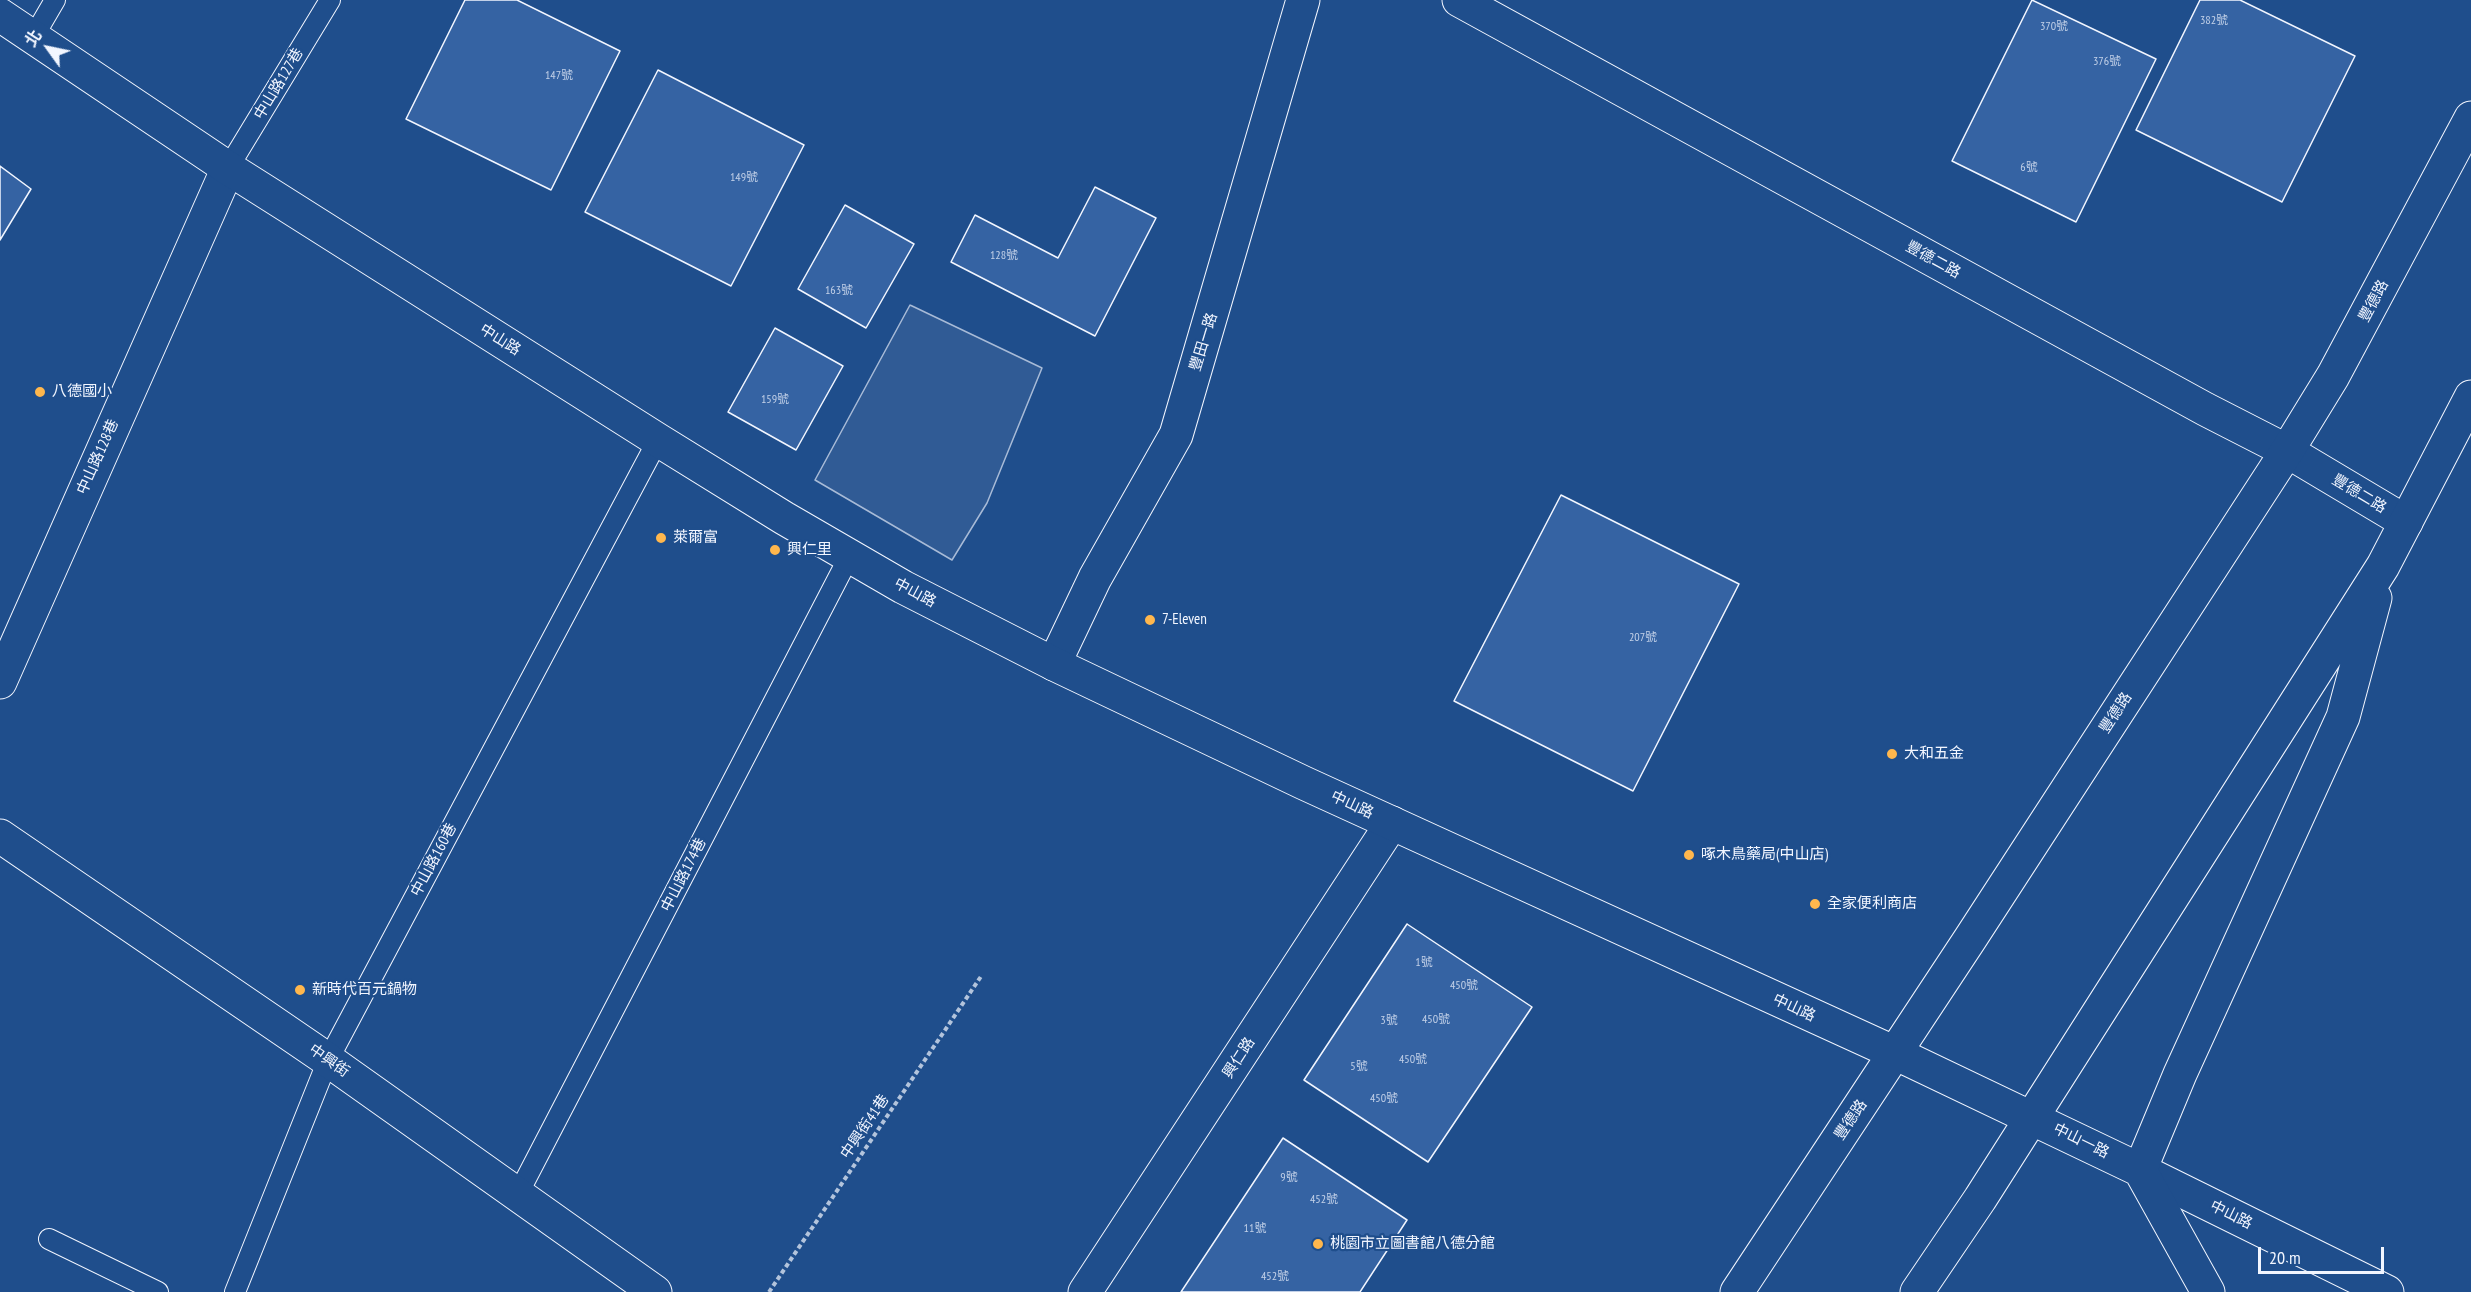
<!DOCTYPE html>
<html>
<head>
<meta charset="utf-8">
<style>
	body { margin:0 }
	#map { position:relative; width:2471px; height:1292px; overflow:hidden; background:#1f4e8c; font-family:"PT Sans Narrow","Noto Sans TC",sans-serif }
	canvas { display:block }
	.north { position:absolute; left:18px; top:18px; width:60px; height:60px; -webkit-text-stroke:4px #1f4e8c; paint-order:stroke; rotate:303deg; font-size:16px; font-weight:700; line-height:24px; text-align:center; color:#f2f6ff }
	.north::after { content:''; display:block; margin:auto; width:21px; height:27px; background:#f2f6ff; clip-path:polygon(50% 0,100% 100%,50% 72%,0 100%) }
	.scale { position:absolute; left:2258px; top:1247px; width:126px; height:27px; box-sizing:border-box; border:3px solid #f2f6ff; border-top:0; padding-left:8px; font-size:18px; line-height:21px; white-space:nowrap; color:#f2f6ff; -webkit-text-stroke:4px #1f4e8c; paint-order:stroke }
</style>
</head>
<body>
<div id="map">
<canvas width="2471" height="1292"></canvas>
<div class="north">北</div>
<div class="scale">20 m</div>
</div>
<script>
const ctx = document.querySelector('canvas').getContext('2d');
ctx.lineJoin = 'round';
function fillPath(path, color) {
  ctx.fillStyle = color;
  ctx.fill(path, 'evenodd');
}
function shape(rows) {
  const path = new Path2D();
  for (const r of rows) {
    path.moveTo(r[0], r[1]);
    for (let i = 2; i < r.length; i += 2) path.lineTo(r[i], r[i + 1]);
  }
  return path;
}
function stroke(path, color, width, dash) {
  ctx.strokeStyle = color;
  ctx.lineWidth = width;
  ctx.lineCap = dash ? 'butt' : 'round';
  ctx.setLineDash(dash || []);
  ctx.stroke(path);
}
function label(font, color, halo, rows, align = 'center') {
  ctx.font = font + ' "PT Sans Narrow","Noto Sans TC",sans-serif';
  ctx.lineWidth = 4.5;
  ctx.setLineDash([]);
  ctx.textBaseline = 'middle';
  ctx.strokeStyle = halo;
  ctx.fillStyle = color;
  for (const [text, x, y, turn = 0] of rows) {
    ctx.save();
    ctx.translate(x, y);
    ctx.rotate((+turn || 0) * Math.PI / 180);
    ctx.textAlign = isNaN(turn) ? turn : align;
    if (halo) ctx.strokeText(text, 0, 0);
    ctx.fillText(text, 0, 0);
    ctx.restore();
  }
}
const built = shape([
	[910,305,1042,368,987,503,952,560,815,480,910,305]
]);
fillPath(built, '#305b95');
stroke(built, '#a8bbd7', 1.5);
const building = shape([
	[465,0,517,0,620,51,551,190,406,119,465,0],
	[2032,0,2156,59,2076,222,1952,161,2032,0],
	[2200,0,2240,0,2355,56,2282,202,2136,130,2200,0],
	[658,70,804,145,731,286,585,212,658,70],
	[0,166,31,189,0,240,0,166],
	[1095,187,1156,218,1095,336,951,262,975,215,1058,258,1095,187],
	[845,205,914,244,866,328,798,289,845,205],
	[775,328,843,366,796,450,728,412,775,328],
	[1561,495,1739,584,1633,791,1454,701,1561,495],
	[1407,924,1532,1007,1428,1162,1304,1080,1407,924],
	[1283,1138,1407,1220,1360,1292,1181,1292,1283,1138]
]);
fillPath(building, '#3563a3');
stroke(building, '#f2f6ff', 1.5);
const lane = shape([
	[34,36,55,0],
	[228,168,330,0],
	[518,1194,849,557],
	[49,1239,158,1292],
	[235,1292,328,1060,658,440]
]);
const street = shape([
	[1459,0,2205,409,2287,451,2406,522],
	[1054,664,1095,578,1176,435,1303,0],
	[0,682,228,168],
	[0,836,328,1060,655,1292],
	[2140,1170,2387,1292],
	[1085,1292,1392,823]
]);
const secondary = shape([
	[0,15,228,168,658,440,784,518,903,587,1054,664,1304,783,1895,1053,2140,1170,2208,1292],
	[2140,1170,2180,1074,2343,717,2375,598],
	[1737,1292,1970,939,2287,451,2333,376,2471,118],
	[1917,1292,1980,1199,2383,566,2471,397]
]);
stroke(lane, '#f2f6ff', 22);
stroke(street, '#f2f6ff', 35);
stroke(secondary, '#f2f6ff', 35);
stroke(shape([
	[769,1292,982,975]
]), '#b3c4dc', 4, [4.5, 3]);
stroke(lane, '#1f4e8c', 20);
stroke(street, '#1f4e8c', 33);
stroke(secondary, '#1f4e8c', 33);
for (const [x, y, r, color] of [
	[40,392,6,"#ffb74d"],
	[661,538,6,"#ffb74d"],
	[775,550,6,"#ffb74d"],
	[1150,620,6,"#ffb74d"],
	[1892,754,6,"#ffb74d"],
	[1689,855,6,"#ffb74d"],
	[1815,904,6,"#ffb74d"],
	[300,990,6,"#ffb74d"],
	[1318,1244,6,"#ffb74d"]
]) {
  const dot = new Path2D();
  dot.arc(x, y, r, 0, 2 * Math.PI);
  ctx.fillStyle = color;
  ctx.fill(dot);
  stroke(dot, '#1f4e8c', 2);
}
label('12px', '#c3d1e8', null, [
	["382號",2214,21],
	["370號",2054,27],
	["376號",2107,62],
	["147號",559,76],
	["6號",2029,168],
	["149號",744,178],
	["128號",1004,256],
	["163號",839,291],
	["159號",775,400],
	["207號",1643,638],
	["1號",1424,963],
	["450號",1464,986],
	["450號",1436,1020],
	["3號",1389,1021],
	["450號",1413,1060],
	["5號",1359,1067],
	["450號",1384,1099],
	["9號",1289,1178],
	["452號",1324,1200],
	["11號",1255,1229],
	["452號",1275,1277]
]);
label('15px', '#f2f6ff', '#1f4e8c', [
	["中山路127巷",279,84,-59],
	["豐德二路",1933,260,29],
	["豐德路",2374,301,-62],
	["中山路",500,340,32],
	["豐田一路",1204,342,-73],
	["中山路128巷",98,457,-66],
	["豐德二路",2359,494,31],
	["中山路",915,593,28],
	["豐德路",2116,713,-57],
	["中山路",1352,805,25],
	["中山路160巷",434,860,-62],
	["中山路174巷",684,875,-63],
	["中山路",1794,1008,25],
	["興仁路",1239,1058,-57],
	["中興街",329,1061,35],
	["豐德路",1851,1120,-56],
	["中興街41巷",865,1127,-56],
	["中山一路",2081,1141,26],
	["中山路",2231,1215,26]
]);
label('15px', '#f2f6ff', '#1f4e8c', [
	["八德國小",52,392],
	["萊爾富",673,538],
	["興仁里",787,550],
	["7-Eleven",1162,620],
	["大和五金",1904,754],
	["啄木鳥藥局(中山店)",1701,855],
	["全家便利商店",1827,904],
	["新時代百元鍋物",312,990],
	["桃園市立圖書館八德分館",1330,1244]
], 'left');
</script>
</body>
</html>
